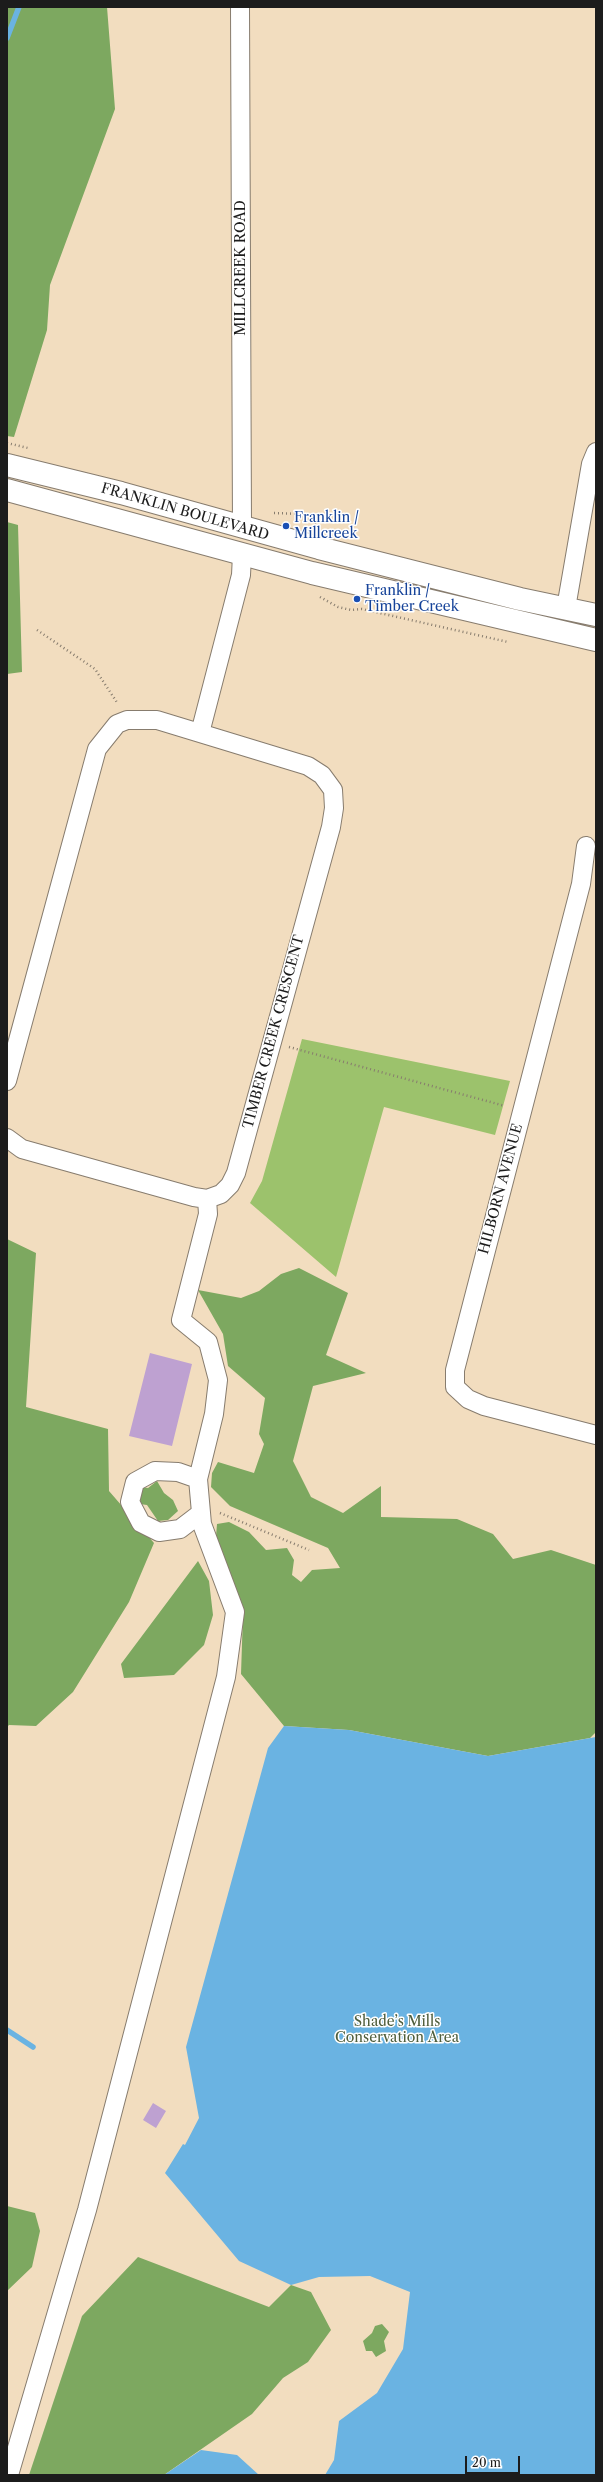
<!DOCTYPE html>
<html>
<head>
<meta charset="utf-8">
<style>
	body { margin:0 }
	#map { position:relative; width:603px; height:2482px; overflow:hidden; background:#f2ddbf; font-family:"Libre Caslon Text",serif }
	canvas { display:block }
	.frame { position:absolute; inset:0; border:8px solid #1c1c1c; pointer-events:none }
	.scale { position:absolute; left:465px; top:2456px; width:55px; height:18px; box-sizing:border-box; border:2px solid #1c1c1c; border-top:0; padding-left:5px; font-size:12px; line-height:14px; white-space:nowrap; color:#1c1c1c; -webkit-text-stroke:3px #fff; paint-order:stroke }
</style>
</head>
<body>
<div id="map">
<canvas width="603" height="2482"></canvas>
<div class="frame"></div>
<div class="scale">20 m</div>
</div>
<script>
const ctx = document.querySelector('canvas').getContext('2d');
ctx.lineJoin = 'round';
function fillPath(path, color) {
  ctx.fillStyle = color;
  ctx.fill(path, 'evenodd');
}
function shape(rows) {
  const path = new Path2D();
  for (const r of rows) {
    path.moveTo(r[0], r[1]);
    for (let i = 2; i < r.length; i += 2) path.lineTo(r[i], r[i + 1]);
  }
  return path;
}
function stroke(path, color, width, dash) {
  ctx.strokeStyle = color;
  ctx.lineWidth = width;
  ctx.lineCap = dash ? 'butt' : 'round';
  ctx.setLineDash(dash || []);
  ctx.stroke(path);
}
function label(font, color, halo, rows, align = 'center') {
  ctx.font = font + ' "Libre Caslon Text",serif';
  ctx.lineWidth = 3;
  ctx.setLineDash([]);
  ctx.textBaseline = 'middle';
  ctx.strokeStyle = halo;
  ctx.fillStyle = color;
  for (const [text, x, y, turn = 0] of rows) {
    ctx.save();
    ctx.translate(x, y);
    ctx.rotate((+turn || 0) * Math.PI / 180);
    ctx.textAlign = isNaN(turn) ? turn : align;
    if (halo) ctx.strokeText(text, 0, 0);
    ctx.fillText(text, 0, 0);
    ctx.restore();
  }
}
fillPath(shape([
	[302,1039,510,1081,495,1135,384,1107,336,1277,250,1203,262,1181]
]), '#9cc26c');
fillPath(shape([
	[7,7,107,7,115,109,50,285,47,330,14,437,7,436],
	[7,522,18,525,22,672,7,674],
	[7,1239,36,1253,26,1407,108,1429,109,1491,154,1543,129,1602,73,1692,36,1726,9,1725,7,1727],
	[299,1268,348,1293,326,1355,366,1373,313,1386,293,1461,311,1497,343,1513,381,1486,381,1517,457,1519,493,1534,513,1559,551,1550,596,1565,596,1732,590,1738,488,1756,349,1730,284,1726,241,1674,243,1614,216,1536,217,1524,229,1522,249,1532,266,1550,287,1548,294,1560,292,1575,301,1582,312,1570,340,1568,328,1548,230,1506,211,1487,212,1473,218,1462,254,1473,264,1444,259,1434,265,1398,228,1366,223,1334,198,1290,241,1298,259,1291,281,1274],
	[157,1481,164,1493,173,1500,178,1511,168,1520,158,1521,147,1505,140,1504,141,1487,148,1488],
	[198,1561,209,1581,213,1615,204,1645,174,1675,124,1678,121,1664],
	[7,2206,35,2213,40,2231,32,2267,7,2291],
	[138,2257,269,2307,291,2285,311,2292,331,2330,308,2362,283,2378,252,2414,164,2475,29,2475,82,2316],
	[382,2324,389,2332,384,2341,386,2351,376,2357,372,2351,366,2351,363,2341,372,2333,375,2326]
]), '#7da860');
fillPath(shape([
	[284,1726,349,1730,488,1756,596,1737,596,2475,325,2475,334,2460,339,2421,377,2393,403,2349,410,2292,370,2276,319,2277,291,2285,239,2261,165,2173,183,2144,185,2145,199,2118,186,2047,268,1748],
	[201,2450,237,2455,259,2475,164,2475]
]), '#6ab3e2');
stroke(shape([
	[7,38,19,7],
	[7,2030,33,2047]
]), '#6ab3e2', 5.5);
fillPath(shape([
	[150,1353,192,1364,172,1446,129,1436],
	[153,2103,166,2111,156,2128,143,2120]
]), '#bea1d1');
const minor = shape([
	[240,7,242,528],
	[566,608,591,464,596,452],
	[200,733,241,575,242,555],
	[586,846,581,884,455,1370,455,1387,468,1399,484,1406,596,1435],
	[7,1081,97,749,117,724,127,720,157,720,308,766,322,775,333,790,334,808,331,827,236,1173,230,1185,221,1194,207,1199,194,1197,22,1149,7,1138],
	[198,1479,178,1472,155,1471,135,1482,130,1502,141,1523,159,1532,180,1529,201,1513],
	[9,2475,87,2210,226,1677,235,1612,202,1524,198,1479,214,1414,218,1380,208,1342,181,1320,208,1214,207,1199]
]);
const major = shape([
	[7,465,121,493,319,548,520,599,596,615],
	[7,490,312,573,596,640]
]);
stroke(minor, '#877c6e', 20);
stroke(major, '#877c6e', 24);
stroke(shape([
	[7,443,28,448],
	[274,513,301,514,321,527],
	[320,597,338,607,351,610,362,609,508,642],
	[37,630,95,669,118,704],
	[289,1047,505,1106],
	[220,1513,309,1550]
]), '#877c6e', 2.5, [1, 3]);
stroke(minor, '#fff', 18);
stroke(major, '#fff', 22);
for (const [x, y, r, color] of [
	[286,526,4,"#1a4fb4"],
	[357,599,4,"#1a4fb4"]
]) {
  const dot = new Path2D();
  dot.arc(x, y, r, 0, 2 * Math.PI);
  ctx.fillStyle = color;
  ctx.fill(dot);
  stroke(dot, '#fff', 1.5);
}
label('14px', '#1c1c1c', '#fff', [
	["MILLCREEK ROAD",241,268,-90],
	["FRANKLIN BOULEVARD",185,512,16],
	["TIMBER CREEK CRESCENT",274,1032,-75],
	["HILBORN AVENUE",501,1189,-75]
]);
label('14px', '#164399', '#fff', [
	["Franklin /",294,518],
	["Millcreek",294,534],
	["Franklin /",365,591],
	["Timber Creek",365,607]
], 'left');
label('14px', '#4f5e3c', '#fff', [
	["Shade’s Mills",397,2022],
	["Conservation Area",397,2038]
]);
</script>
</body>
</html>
